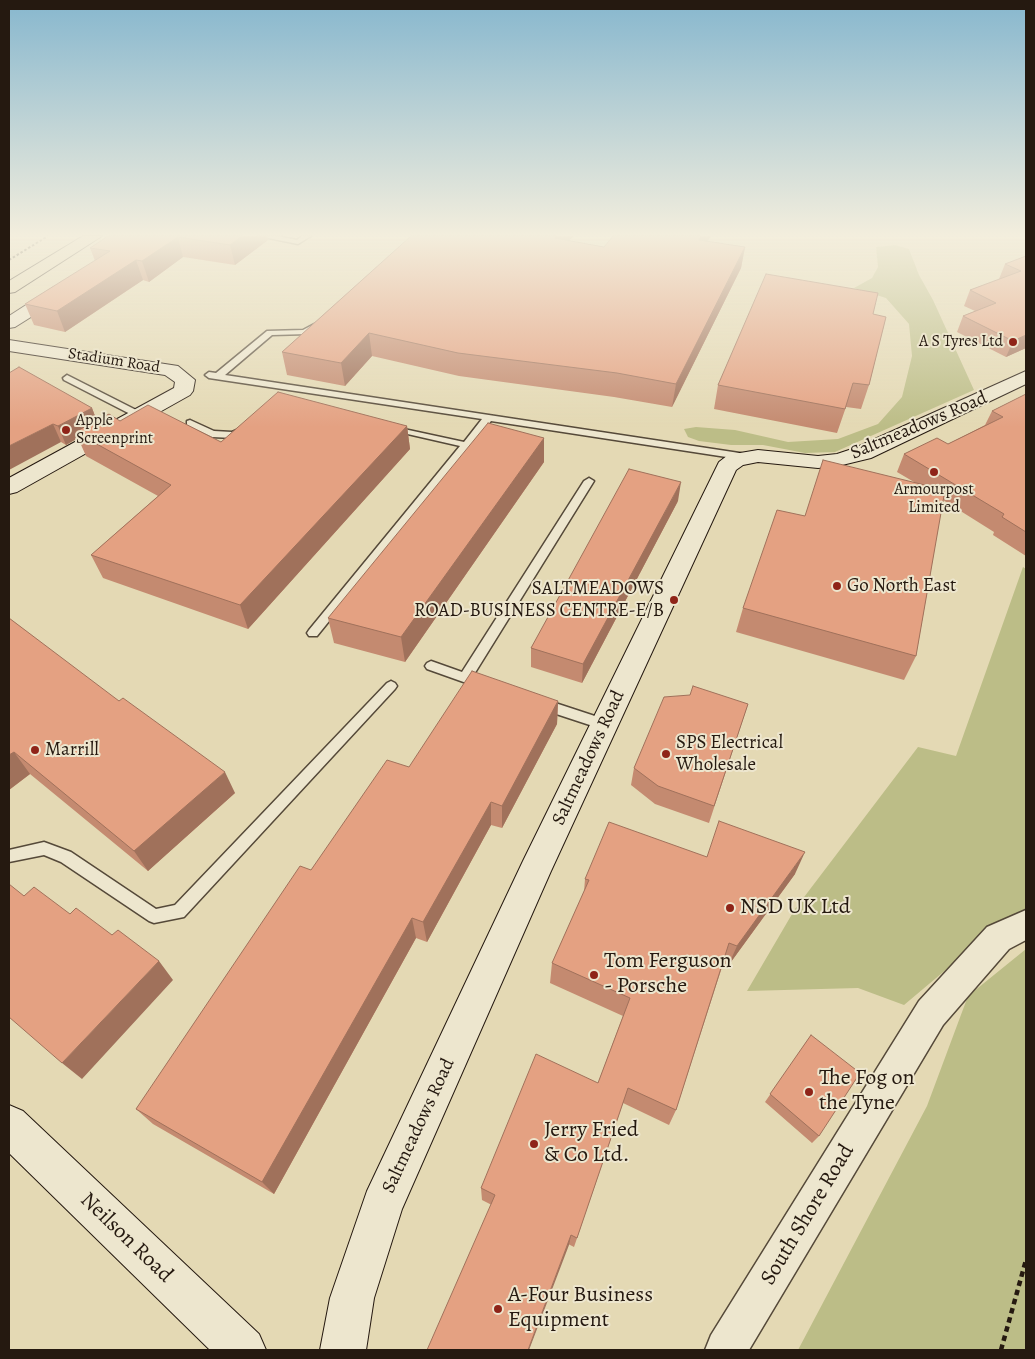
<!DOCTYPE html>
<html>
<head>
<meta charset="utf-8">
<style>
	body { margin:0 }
	#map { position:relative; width:1035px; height:1359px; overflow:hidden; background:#e4d9b4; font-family:Alegreya,serif }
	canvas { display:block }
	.frame { position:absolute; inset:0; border:10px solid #251910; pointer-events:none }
</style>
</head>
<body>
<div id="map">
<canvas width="1035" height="1359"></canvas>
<div class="frame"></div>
</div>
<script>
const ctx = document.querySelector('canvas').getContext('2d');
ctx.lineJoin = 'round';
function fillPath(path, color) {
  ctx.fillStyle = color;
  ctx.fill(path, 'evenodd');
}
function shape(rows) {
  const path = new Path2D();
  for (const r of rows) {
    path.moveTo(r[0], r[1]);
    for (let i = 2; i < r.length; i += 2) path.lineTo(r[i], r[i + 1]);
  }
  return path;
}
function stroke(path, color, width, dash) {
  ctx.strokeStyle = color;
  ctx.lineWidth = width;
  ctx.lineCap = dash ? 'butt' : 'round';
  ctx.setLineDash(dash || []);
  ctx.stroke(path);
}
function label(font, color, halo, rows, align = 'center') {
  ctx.font = font + ' Alegreya,serif';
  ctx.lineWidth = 4;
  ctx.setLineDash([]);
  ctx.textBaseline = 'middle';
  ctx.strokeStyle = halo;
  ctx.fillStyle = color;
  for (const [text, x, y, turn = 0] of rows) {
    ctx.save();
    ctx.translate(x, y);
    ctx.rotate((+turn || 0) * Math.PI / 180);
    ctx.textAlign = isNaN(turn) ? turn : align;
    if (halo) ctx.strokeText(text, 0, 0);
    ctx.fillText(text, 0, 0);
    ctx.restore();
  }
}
fillPath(shape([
	[895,245,909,249,919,275,933,300,974,390,835,452,805,453,763,445,731,445,699,441,688,437,684,429,696,427,735,430,788,442,838,439,878,424,902,397,912,356,909,324,886,298,854,288,872,278,878,267,876,247],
	[1023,567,1026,569,1026,910,992,931,904,1005,858,988,747,991,795,909,918,747,956,756],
	[1026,949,1026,1350,798,1350,927,1106,968,996]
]), '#bcbd87');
const lane = shape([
	[258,236,277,236,297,240,302,236,311,236,298,244,258,236],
	[318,322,322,324,321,326,308,334,272,335,225,375,746,454,751,457,746,460,491,421,317,636,309,636,307,633,309,630,460,446,390,430,390,426,464,442,482,419,209,378,205,375,209,372,216,373,267,331,303,330,318,322],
	[67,375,142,413,144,415,139,418,136,417,64,380,63,378,67,375],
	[190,420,214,431,232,432,244,427,249,430,233,438,212,437,187,425,187,421,190,420],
	[589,478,594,481,473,676,478,680,476,683,472,685,427,669,425,666,427,663,431,661,462,672,584,481,589,478],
	[391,681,395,683,397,686,395,689,184,917,154,923,149,921,61,862,44,855,9,862,9,850,44,842,71,852,156,909,175,905,387,683,391,681],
	[543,699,610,721,612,725,610,729,605,730,538,708,537,704,538,700,543,699]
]);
const street = shape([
	[1026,910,1026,940,1009,949,943,1025,749,1350,705,1350,711,1335,919,1001,987,927,1026,910]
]);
const secondary = shape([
	[60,286,66,287,68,291,66,295,15,327,9,328,9,316,54,287,60,286],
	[9,340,178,366,195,380,193,391,190,395,17,492,9,494,9,478,174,388,175,382,165,375,9,351,9,340],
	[1026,371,1026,384,871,458,838,466,818,468,758,462,743,465,736,470,551,871,402,1209,374,1298,366,1350,320,1350,330,1298,367,1191,523,861,719,462,728,455,758,450,818,456,837,454,855,448,1026,371],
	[9,1105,23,1111,259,1334,266,1350,210,1350,9,1153,9,1105]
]);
const highway = shape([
	[83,236,102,236,15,292,9,293,9,281,83,236]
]);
stroke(lane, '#554939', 3);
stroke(street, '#554939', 3);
stroke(secondary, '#251910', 2);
stroke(highway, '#251910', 2);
stroke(shape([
	[9,260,48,236]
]), '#251910', 2, [2.5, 2]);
stroke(shape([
	[1001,1350,1026,1260]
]), '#251910', 4.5, [5.5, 4]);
fillPath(lane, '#ede6ce');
fillPath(street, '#ede6ce');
fillPath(secondary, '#ede6ce');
fillPath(highway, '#e4d9b4');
fillPath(shape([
	[108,236,267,236,268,240,235,265,183,257,149,282,143,280,65,332,34,325,25,304,95,261,90,248],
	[411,236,573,236,569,241,604,247,708,241,745,247,741,268,672,407,614,397,459,376,372,356,345,386,287,375,282,352],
	[1026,256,1026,348,1006,357,957,332,963,316,975,311,964,306,970,290,999,280,999,279,1005,264],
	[873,314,869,385,861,409,846,407,837,433,714,409,718,385],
	[9,373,92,408,97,421,120,421,221,442,407,426,410,449,248,629,103,578,91,555,158,496,86,456,78,438,66,445,61,442],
	[1026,394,1026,556,993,535,994,532,943,500,916,656,904,680,736,632,743,608,805,516,914,482,897,472,904,454,948,444,985,425,992,411],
	[544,438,544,462,405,662,334,643,328,618],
	[678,501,582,683,531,667,531,648],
	[9,618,235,793,148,871,30,774,9,790],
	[558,701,557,724,502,828,491,825,427,942,416,938,274,1194,153,1124,136,1109,311,870,409,767],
	[748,704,709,823,655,804,631,785,634,768],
	[707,857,795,874,728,966,723,964,676,1110,669,1125,623,1103,574,1247,482,1200,481,1188,598,1083,623,1016,550,983,552,963,584,892,585,879],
	[811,1035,819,1136,812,1143,765,1102]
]), '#c48a70');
fillPath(shape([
	[242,236,267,236,268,240,235,265,230,245],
	[556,236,573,236,554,259,555,238],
	[701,236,711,236,695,261,699,240],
	[178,237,183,257,149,282,142,261],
	[745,247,741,268,672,407,676,384],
	[136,260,143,280,65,332,57,311],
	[369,333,372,356,345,386,341,363],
	[1026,335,1026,348,1006,357,1013,341],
	[92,408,99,427,75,432,78,438,66,445,58,426],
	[53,424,61,442,9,470,9,446],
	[407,426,410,449,248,629,240,605],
	[544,438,544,462,405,662,401,637],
	[681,482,678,501,582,683,583,664],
	[558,701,557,724,502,828,502,806],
	[14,752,30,774,9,790,9,755],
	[225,772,235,793,148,871,134,851],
	[491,802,491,825,427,942,423,922],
	[805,852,795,874,728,966,737,946],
	[412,918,416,938,274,1194,262,1182],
	[159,961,173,980,82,1079,62,1063],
	[571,1235,569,1245,529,1350,528,1350]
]), '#a0715b');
const building = shape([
	[108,236,242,236,230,245,178,237,142,261,136,260,57,311,25,304,110,251,90,248,108,236],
	[411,236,556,236,555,238,604,247,613,236,701,236,699,240,745,247,676,384,617,373,458,353,369,333,341,363,282,352,411,236],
	[1026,256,1026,335,1013,341,963,316,996,303,970,290,1021,271,1005,264,1026,256],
	[766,274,878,293,873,314,886,317,869,385,853,383,845,409,718,385,766,274],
	[19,367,92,408,58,426,53,424,9,446,9,373,19,367],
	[278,392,407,426,240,605,91,555,171,485,75,432,109,414,120,421,148,405,221,442,278,392],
	[1026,394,1026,532,1002,517,1004,514,904,454,937,438,948,444,1003,417,992,411,1026,394],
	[488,423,544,438,401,637,328,618,488,423],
	[823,460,945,490,916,656,743,608,777,510,805,516,823,460],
	[629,469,681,482,583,664,531,648,629,469],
	[9,618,119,701,123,698,225,772,134,851,14,752,9,755,9,618],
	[472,671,558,701,502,806,491,802,423,922,412,918,262,1182,136,1109,300,866,311,870,387,760,409,767,472,671],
	[693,686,748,704,714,806,658,786,634,768,664,697,690,695,693,686],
	[719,821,805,852,737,946,729,943,676,1110,628,1088,577,1238,571,1235,528,1350,427,1350,495,1195,481,1188,536,1054,598,1083,630,998,552,963,589,880,585,879,609,822,707,857,719,821],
	[9,884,24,896,34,887,70,914,76,908,112,935,118,930,159,961,62,1063,9,1017,9,884],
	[811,1035,860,1073,819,1136,770,1094,811,1035]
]);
fillPath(building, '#e4a182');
stroke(building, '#a0715b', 1);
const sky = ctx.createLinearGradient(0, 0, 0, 427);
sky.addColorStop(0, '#87b7ce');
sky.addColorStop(0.55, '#f3eedd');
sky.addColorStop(1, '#f3eedd00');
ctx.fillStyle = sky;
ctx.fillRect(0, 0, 1035, 427);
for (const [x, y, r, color] of [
	[1013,342,5,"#8f2418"],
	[66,430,5,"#8f2418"],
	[934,472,5,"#8f2418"],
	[837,586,5,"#8f2418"],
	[674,600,5,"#8f2418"],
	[35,750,5,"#8f2418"],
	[666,754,5,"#8f2418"],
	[730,908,5,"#8f2418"],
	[594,975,5,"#8f2418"],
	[809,1092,5,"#8f2418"],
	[534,1144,5,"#8f2418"],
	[498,1309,5,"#8f2418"]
]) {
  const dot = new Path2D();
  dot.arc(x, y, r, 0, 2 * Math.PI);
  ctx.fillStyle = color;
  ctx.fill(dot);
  stroke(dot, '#ede6ce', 2);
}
label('16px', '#251910', '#ede6ce', [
	["A S Tyres Ltd",1003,342],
	["Apple",76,421,"left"],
	["Screenprint",76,439,"left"],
	["Armourpost",934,490,"center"],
	["Limited",934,508,"center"]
], 'right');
label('16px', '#251910', '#ede6ce', [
	["Stadium Road",114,361,9]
]);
label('19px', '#251910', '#ede6ce', [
	["Saltmeadows Road",919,426,-23],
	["Saltmeadows Road",589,758,-65],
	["Saltmeadows Road",419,1126,-65]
]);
label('19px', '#251910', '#ede6ce', [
	["Go North East",847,586],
	["SALTMEADOWS",664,589,"right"],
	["ROAD-BUSINESS CENTRE-E/B",664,611,"right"],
	["SPS Electrical",676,743],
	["Wholesale",676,765],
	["Marrill",45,750]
], 'left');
label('22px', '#251910', '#ede6ce', [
	["NSD UK Ltd",740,908],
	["Tom Ferguson",604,962],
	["- Porsche",604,987],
	["The Fog on",819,1079],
	["the Tyne",819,1104],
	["Jerry Fried",544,1131],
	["& Co Ltd.",544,1156],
	["A-Four Business",508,1296],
	["Equipment",508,1321]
], 'left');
label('22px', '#251910', '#ede6ce', [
	["South Shore Road",808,1215,-59],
	["Neilson Road",126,1238,44]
]);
</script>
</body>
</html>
